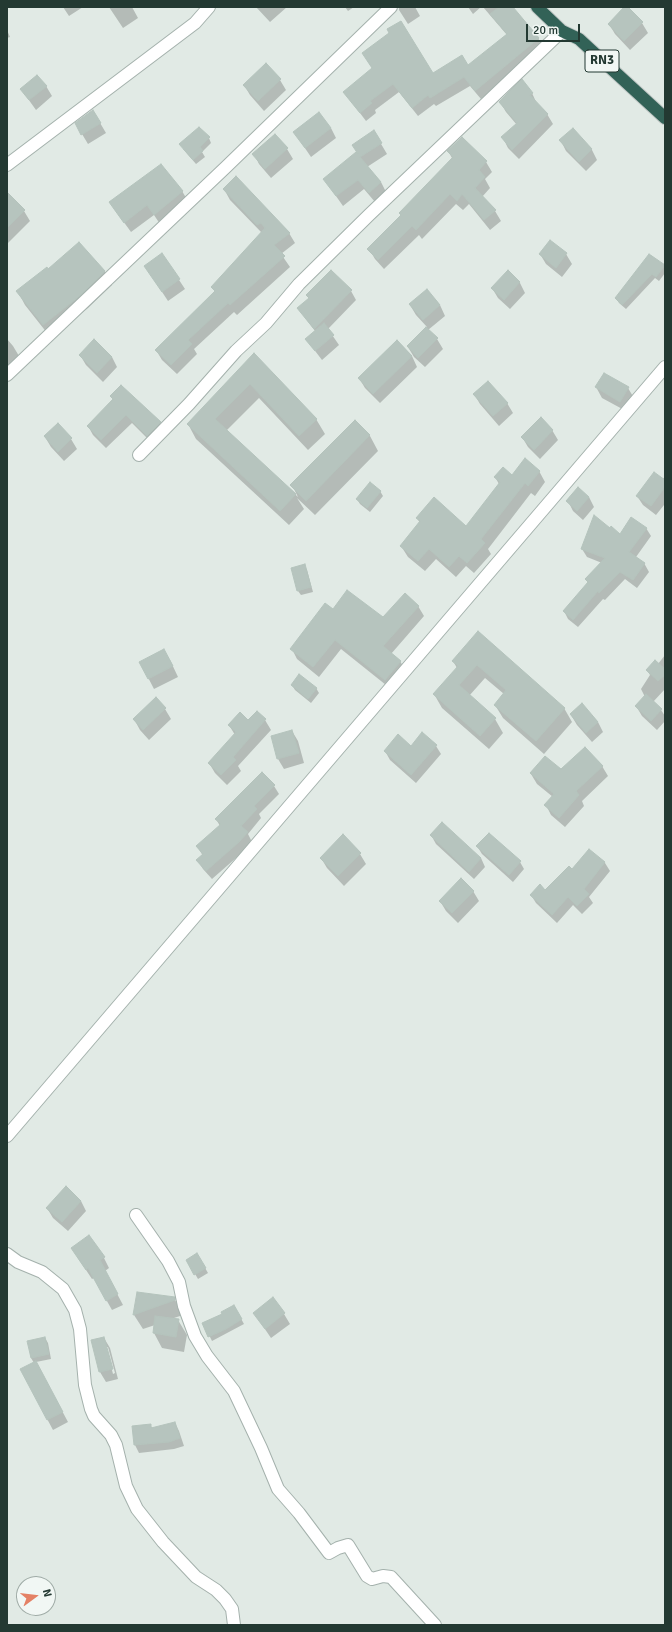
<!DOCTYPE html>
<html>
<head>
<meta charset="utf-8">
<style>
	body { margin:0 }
	#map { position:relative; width:672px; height:1632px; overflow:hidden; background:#e1eae5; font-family:Signika,sans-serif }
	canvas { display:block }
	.frame { position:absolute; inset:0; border:8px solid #233932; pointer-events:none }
	.north { position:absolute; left:16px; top:1576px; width:40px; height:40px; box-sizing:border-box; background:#f1f7f4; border:1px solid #9faba6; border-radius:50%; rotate:75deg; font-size:11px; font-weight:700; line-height:16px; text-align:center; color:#233932 }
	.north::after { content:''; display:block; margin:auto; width:14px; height:18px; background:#e48165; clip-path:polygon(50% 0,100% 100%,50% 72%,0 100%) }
	.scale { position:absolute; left:526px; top:24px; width:54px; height:18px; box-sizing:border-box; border:2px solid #233932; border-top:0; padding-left:5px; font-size:12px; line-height:14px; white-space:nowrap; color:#233932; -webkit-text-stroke:3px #f1f7f4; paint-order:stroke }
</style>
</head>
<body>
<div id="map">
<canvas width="672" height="1632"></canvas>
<div class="frame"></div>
<div class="north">N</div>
<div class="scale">20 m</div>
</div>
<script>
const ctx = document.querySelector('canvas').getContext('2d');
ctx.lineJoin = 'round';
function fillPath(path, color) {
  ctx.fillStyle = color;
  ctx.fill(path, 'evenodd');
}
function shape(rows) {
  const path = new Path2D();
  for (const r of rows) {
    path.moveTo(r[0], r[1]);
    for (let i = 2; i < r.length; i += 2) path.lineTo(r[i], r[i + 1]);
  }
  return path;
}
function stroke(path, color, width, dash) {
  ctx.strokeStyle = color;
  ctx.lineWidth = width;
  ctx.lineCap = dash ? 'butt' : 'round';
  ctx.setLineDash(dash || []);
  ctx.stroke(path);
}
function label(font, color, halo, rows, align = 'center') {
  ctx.font = font + ' Signika,sans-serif';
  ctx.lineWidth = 3.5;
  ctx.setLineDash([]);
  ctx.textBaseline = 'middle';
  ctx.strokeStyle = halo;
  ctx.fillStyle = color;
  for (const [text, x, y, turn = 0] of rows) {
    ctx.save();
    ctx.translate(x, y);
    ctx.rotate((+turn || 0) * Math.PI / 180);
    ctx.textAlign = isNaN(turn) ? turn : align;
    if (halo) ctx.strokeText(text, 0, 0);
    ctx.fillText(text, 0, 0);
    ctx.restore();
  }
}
fillPath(shape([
	[63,7,83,7,69,16],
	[109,7,132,7,138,18,123,28],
	[256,7,287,7,270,22],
	[345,7,354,7,348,11],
	[399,7,415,7,420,16,408,24,399,10],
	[468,7,481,7,473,14],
	[483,7,511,7,538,38,543,47,481,99,470,86,436,106,434,104,418,116,399,92,375,110,376,113,366,121,344,92,373,69,363,53,432,74,468,67,507,35],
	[626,7,642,23,648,33,630,50,615,34,609,24],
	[7,30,10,37,7,38],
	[266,65,280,80,286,90,264,111,250,95,244,85],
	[46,86,52,96,36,110,21,89],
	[532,93,537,104,547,114,553,124,519,159,508,148,503,138,517,125,506,112,500,102],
	[93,111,106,133,88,144,76,124],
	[331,128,336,138,311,157,294,132],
	[573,129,592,150,597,160,586,171,566,151,561,141],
	[374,132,387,154,367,167,381,182,386,192,375,202,364,189,343,206,324,179,357,153],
	[209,138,211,143,202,152,205,157,196,164,183,149],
	[287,149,293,159,271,178,259,164,254,154],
	[448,151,486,162,492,172,485,179,490,188,482,197,495,211,501,221,490,230,469,204,463,210,456,204,422,239,419,235,384,269,375,259,369,249,402,216,452,158],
	[224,189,289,233,295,243,281,254,290,267,237,315,234,312,194,349,197,354,177,374,162,360,156,350,215,292,212,287,262,233,230,200],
	[182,191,188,201,160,224,154,215,131,232,110,203],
	[7,194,24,211,30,221,8,243],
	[79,243,105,272,112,285,88,308,51,338,25,305,18,292,48,270],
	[162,254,185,289,168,301,145,266],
	[540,254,566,254,572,264,562,277,546,264],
	[650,255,664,266,665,273,659,281,655,278,626,309,619,303,616,298],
	[331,271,351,291,356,300,328,329,339,345,322,360,306,339,315,331,298,308,310,299],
	[508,271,520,283,525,293,510,309,498,298,492,288],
	[427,290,440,305,445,316,428,330,437,339,443,349,425,367,414,357,408,347,427,327,416,315,410,305],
	[7,339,13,346,19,356,9,366,7,364],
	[397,341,412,356,417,367,380,403,365,388,359,378],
	[254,354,316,419,325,434,308,450,259,398,226,431,298,497,292,485,355,421,370,436,378,451,315,515,297,498,304,509,289,525,196,439,188,424],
	[80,355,112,357,117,367,103,382,86,365],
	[596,387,628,388,634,398,626,411,602,398],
	[474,394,507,403,513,413,499,426,480,404],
	[111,397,160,423,165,432,153,444,132,423,106,448,93,435,88,426,114,400],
	[552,430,558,440,540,459,528,447,522,437],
	[45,437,71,439,77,449,64,461,51,447],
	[539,471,545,482,535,496,531,493,488,549,491,554,474,573,466,566,456,577,436,559,425,571,408,557,401,546,420,523,417,518,466,527,499,484,495,477,512,476],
	[665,477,665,506,664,505,656,515,643,505,637,496],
	[380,491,383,496,370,512,360,504,357,499],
	[589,497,594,507,583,520,573,511,568,501],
	[646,528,651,536,636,557,644,563,649,572,637,588,625,579,605,600,603,599,578,627,568,619,564,611,588,583,602,563,587,557,582,549,620,535],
	[304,565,307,570,313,592,301,595,298,591],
	[418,606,424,616,391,654,400,661,406,671,391,689,341,649,319,677,297,659,292,649,333,610,383,619],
	[478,632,564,708,572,722,544,754,503,718,495,705,504,694,485,678,469,696,495,719,503,733,489,749,442,708,434,694,457,668,453,661],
	[665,655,665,689,653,702,661,710,665,716,665,721,657,730,642,716,636,706,645,697,641,689,650,675,647,670,658,664],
	[170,660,178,677,154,689,140,662],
	[292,685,316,688,319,693,311,703,295,690],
	[582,705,598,722,603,732,592,742,577,725,571,715],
	[165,709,171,719,149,740,140,730,134,719],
	[265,720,271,730,238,766,241,771,227,785,215,773,209,763,235,735,229,725],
	[292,731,298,741,304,763,284,769,278,759],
	[436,746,441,754,416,783,390,760,385,751],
	[602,766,608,776,582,801,584,806,565,827,551,815,546,805,553,797,537,784,531,774],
	[274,786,279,794,259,814,261,818,248,834,252,842,244,851,212,879,203,869,198,861,203,856,197,846,220,826,216,819],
	[431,835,481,858,485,867,474,879,436,844],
	[343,836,360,854,366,864,344,886,327,868,321,858],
	[477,846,520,862,524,869,513,882,482,854],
	[589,850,605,863,610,871,589,897,593,903,582,914,573,905,557,923,536,903,531,895,545,891,572,871],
	[473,891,479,901,458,923,446,911,440,901],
	[81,1201,86,1211,68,1231,53,1218,47,1208],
	[197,1254,208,1273,198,1279,187,1260],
	[78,1258,104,1258,109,1268,105,1271,123,1305,112,1310,94,1278,92,1279],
	[138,1293,174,1298,183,1315,171,1319,178,1320,187,1335,184,1352,162,1348,154,1333,155,1325,143,1329,134,1315],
	[234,1306,244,1324,212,1341,203,1323,223,1314],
	[254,1313,284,1314,290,1324,271,1338],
	[45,1338,48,1343,51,1359,36,1362,68,1422,53,1430,21,1370,34,1363,31,1358,28,1342],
	[104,1338,110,1348,118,1379,106,1382,100,1372,92,1341],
	[106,1347,108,1347,115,1373,113,1374],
	[175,1423,179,1431,184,1446,174,1449,139,1453,135,1445,150,1425,153,1429]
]), '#0003');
const building = shape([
	[499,7,513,7,539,38,475,91,464,77,430,98,428,95,412,108,393,84,370,101,372,103,360,113,343,92,372,68,362,53,389,33,387,29,401,21,433,73,462,55,468,65,507,34,490,14,499,7],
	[624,7,628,7,643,22,624,41,608,24,624,7],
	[266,63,281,79,258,101,243,85,266,63],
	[37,75,47,86,29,100,20,89,37,75],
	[522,79,533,93,530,95,548,114,512,150,501,137,517,123,499,102,522,79],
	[93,110,101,123,81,135,75,123,93,110],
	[319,112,331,128,305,148,293,132,319,112],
	[199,127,210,137,200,147,203,151,193,160,179,144,199,127],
	[573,128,592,149,579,162,559,140,573,128],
	[374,130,382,143,360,157,381,182,369,193,358,180,336,196,323,179,356,152,358,154,352,145,374,130],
	[275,134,288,148,265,169,252,154,275,134],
	[462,137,487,161,479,170,485,177,475,188,496,210,484,220,462,194,457,201,450,194,416,230,412,226,378,260,367,249,401,215,399,213,453,157,447,151,462,137],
	[161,164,183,191,154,215,147,205,124,223,109,202,161,164],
	[236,176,290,233,274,245,285,256,230,305,228,303,188,340,192,344,171,365,155,350,215,291,211,287,265,228,261,223,257,225,223,189,236,176],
	[7,192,25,210,7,228,7,192],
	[550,240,567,253,556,268,539,254,550,240],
	[79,242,105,271,81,295,43,325,16,291,47,267,48,269,79,242],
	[162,253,180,279,162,292,144,266,162,253],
	[649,254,665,265,656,277,652,274,622,305,615,298,649,254],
	[331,270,352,290,314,329,297,308,309,298,306,295,331,270],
	[508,270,520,282,504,300,491,288,508,270],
	[427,289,440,305,423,320,409,304,427,289],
	[324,323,334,335,315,351,305,339,324,323],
	[426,327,438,338,418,358,407,346,426,327],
	[94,339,112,357,97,373,79,355,94,339],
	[397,340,412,356,373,394,358,378,397,340],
	[254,353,317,419,299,436,250,384,215,419,296,494,280,511,187,424,254,353],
	[604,373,629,387,620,402,595,387,604,373],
	[488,381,508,403,493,416,473,394,488,381],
	[121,385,161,422,147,436,126,415,101,440,87,426,113,399,110,396,121,385],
	[541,417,553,430,534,450,521,437,541,417],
	[355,420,370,435,306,501,290,485,355,420],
	[58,423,72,438,58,452,44,436,58,423],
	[525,458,540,471,528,486,525,483,481,539,485,543,467,563,459,556,449,567,429,549,418,561,400,546,420,521,416,518,434,497,466,526,500,482,494,477,503,467,512,475,525,458],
	[654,472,665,480,665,487,651,506,636,496,654,472],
	[370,482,381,491,367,508,356,499,370,482],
	[578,487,589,497,577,511,566,501,578,487],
	[594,515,610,528,611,526,620,534,631,517,647,528,629,552,645,563,633,580,620,572,599,593,598,591,573,620,563,611,588,582,585,579,605,558,581,549,594,515],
	[305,564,311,587,297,591,291,568,305,564],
	[347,590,383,617,405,593,419,606,383,646,401,661,385,680,335,640,313,667,290,649,325,603,333,609,347,590],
	[478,631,565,708,536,741,494,705,506,690,477,665,459,685,496,718,480,736,433,694,458,666,452,661,478,631],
	[164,649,173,666,148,679,139,662,164,649],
	[655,660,665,669,665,675,658,681,646,670,655,660],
	[299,674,317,688,308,699,291,685,299,674],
	[646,694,662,709,651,721,635,706,646,694],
	[156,697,166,708,143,730,133,719,156,697],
	[582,703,598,722,586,733,570,714,582,703],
	[257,711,266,719,233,757,236,760,221,775,208,763,236,732,228,725,240,712,248,720,257,711],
	[292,730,299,753,277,759,271,736,292,730],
	[422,732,437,745,411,775,384,751,398,734,411,746,422,732],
	[585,747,603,766,576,791,579,795,559,818,544,805,554,794,530,773,545,756,561,769,585,747],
	[262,772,275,785,254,806,257,809,241,826,248,832,239,842,206,871,196,860,203,854,196,846,221,824,215,819,262,772],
	[442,822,481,858,469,872,430,835,442,822],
	[489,833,521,861,509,875,476,846,489,833],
	[343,834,361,853,338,876,320,858,343,834],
	[589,849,605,862,584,889,589,894,577,906,568,897,552,915,530,895,540,884,545,890,569,866,572,869,589,849],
	[461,878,474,891,452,913,439,901,461,878],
	[66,1186,81,1201,62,1222,46,1208,66,1186],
	[89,1235,105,1257,100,1260,118,1294,106,1301,88,1268,86,1270,71,1248,89,1235],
	[197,1253,206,1268,194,1275,186,1260,197,1253],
	[137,1292,175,1297,175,1300,133,1315,137,1292],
	[273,1297,285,1313,265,1329,253,1313,273,1297],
	[234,1305,242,1319,226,1329,208,1337,202,1323,222,1314,221,1312,234,1305],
	[155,1316,179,1319,176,1337,153,1333,155,1316],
	[45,1337,49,1354,31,1358,27,1341,45,1337],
	[104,1337,113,1369,99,1372,91,1340,104,1337],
	[36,1361,63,1412,47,1420,20,1369,36,1361],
	[175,1422,180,1438,169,1442,134,1445,132,1426,151,1424,151,1428,175,1422]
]);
fillPath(building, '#b6c4be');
stroke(building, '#b4c3bc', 1);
const street = shape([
	[7,165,195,23,209,7],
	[7,375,226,167,391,7],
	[139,455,189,404,236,351,266,323,299,284,369,215,562,31],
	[7,1136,665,367],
	[136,1215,168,1261,179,1282,184,1306,195,1336,207,1356,234,1391,261,1448,278,1489,299,1513,329,1553,338,1548,348,1545,367,1576,372,1579,383,1576,391,1577,435,1625],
	[7,1254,18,1262,42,1272,63,1289,75,1310,80,1329,85,1385,91,1409,94,1416,111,1435,116,1445,126,1486,137,1509,163,1542,196,1577,216,1590,225,1599,232,1609,234,1625]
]);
const highway = shape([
	[537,7,562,31,579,39,665,118]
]);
stroke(street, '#a4b1ac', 14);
stroke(highway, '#c1c8c6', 14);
stroke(street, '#fff', 12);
stroke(highway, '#326257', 12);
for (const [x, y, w] of [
	[602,61,34]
]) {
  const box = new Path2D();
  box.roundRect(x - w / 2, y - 11, w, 22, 3);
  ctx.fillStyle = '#f1f7f4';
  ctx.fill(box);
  stroke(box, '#233932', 1);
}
label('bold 13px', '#233932', null, [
	["RN3",602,61]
]);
</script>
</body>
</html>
